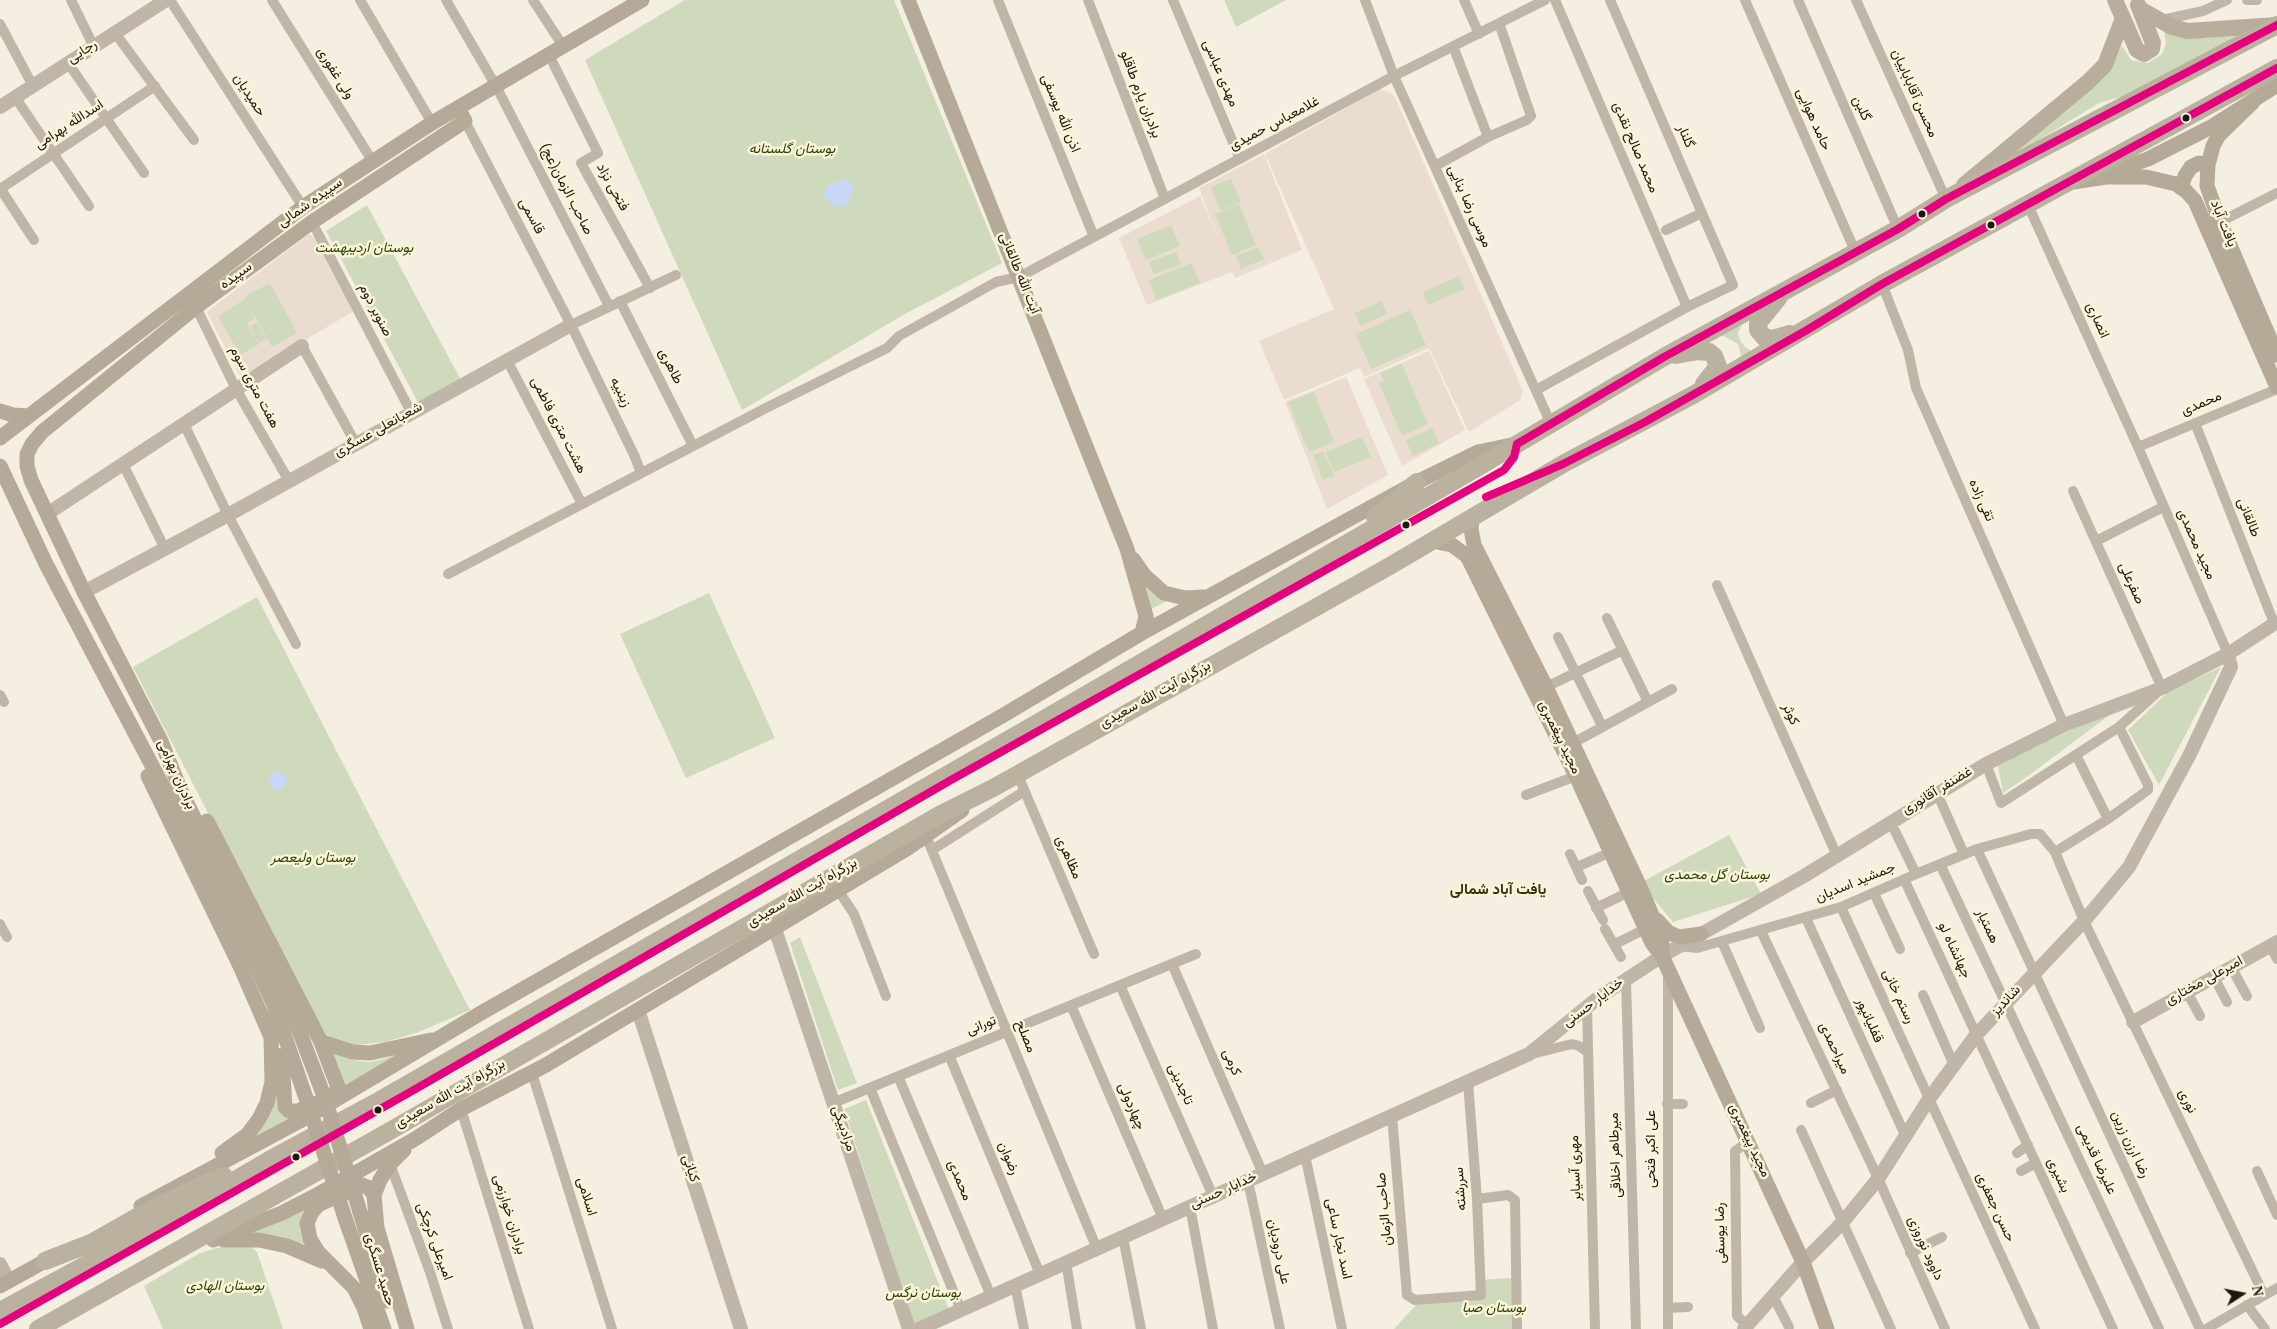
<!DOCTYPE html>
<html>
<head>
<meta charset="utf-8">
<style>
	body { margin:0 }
	#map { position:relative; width:2277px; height:1329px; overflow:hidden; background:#f4efe1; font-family:Georgia,serif }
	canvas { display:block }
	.north { position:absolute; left:2217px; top:1269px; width:50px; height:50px; -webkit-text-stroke:4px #fcf3d9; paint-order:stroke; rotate:79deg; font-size:14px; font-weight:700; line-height:20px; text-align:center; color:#1b180f }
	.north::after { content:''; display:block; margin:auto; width:18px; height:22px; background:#1b180f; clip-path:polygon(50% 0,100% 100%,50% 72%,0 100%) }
</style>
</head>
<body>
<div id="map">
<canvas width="2277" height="1329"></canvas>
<div class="north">N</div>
</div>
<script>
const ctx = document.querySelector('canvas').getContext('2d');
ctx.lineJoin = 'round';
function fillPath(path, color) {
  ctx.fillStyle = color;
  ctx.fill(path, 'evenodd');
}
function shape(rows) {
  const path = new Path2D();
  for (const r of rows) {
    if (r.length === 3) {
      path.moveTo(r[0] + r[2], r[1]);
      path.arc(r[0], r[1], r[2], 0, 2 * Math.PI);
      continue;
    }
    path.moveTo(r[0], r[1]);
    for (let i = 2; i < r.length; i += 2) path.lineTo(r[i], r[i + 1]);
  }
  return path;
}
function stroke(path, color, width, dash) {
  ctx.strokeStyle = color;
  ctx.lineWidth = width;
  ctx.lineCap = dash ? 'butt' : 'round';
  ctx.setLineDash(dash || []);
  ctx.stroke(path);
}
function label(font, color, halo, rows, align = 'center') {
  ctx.font = font + ' Georgia,Vazirmatn,serif';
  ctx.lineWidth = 5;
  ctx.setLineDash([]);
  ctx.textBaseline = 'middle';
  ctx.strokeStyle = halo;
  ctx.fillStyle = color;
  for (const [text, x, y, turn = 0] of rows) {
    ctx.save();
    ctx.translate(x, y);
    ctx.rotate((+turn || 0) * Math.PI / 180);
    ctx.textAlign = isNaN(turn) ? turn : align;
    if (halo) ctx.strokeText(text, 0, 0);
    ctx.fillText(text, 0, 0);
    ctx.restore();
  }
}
fillPath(shape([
	[1380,89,1394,95,1523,391,1520,400,1469,432,1429,348,1364,377,1360,368,1284,400,1259,341,1334,309,1265,154],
	[1264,154,1302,250,1235,278,1232,272,1147,305,1119,238,1200,196,1218,239,1199,188],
	[309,234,315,238,354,311,241,378,207,312],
	[1429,351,1465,430,1402,466,1364,379],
	[1346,377,1388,475,1327,509,1285,402]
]), '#eaddcf');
fillPath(shape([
	[685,0,894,0,1002,263,905,314,742,410,585,60],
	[1224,0,1286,0,1236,27],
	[2164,32,2187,38,2207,38,2244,32,2130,96,2116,98,2099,103,2013,156,2114,61,2122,46,2131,60,2148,63,2162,54,2166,43],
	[1231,179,1241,202,1221,211,1211,187],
	[1239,204,1256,245,1232,255,1215,214],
	[367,205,462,382,420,406,326,231],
	[1171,225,1180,246,1146,260,1137,239],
	[1258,247,1264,259,1241,269,1236,256],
	[1176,252,1181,264,1154,274,1149,262],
	[1192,263,1200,283,1156,300,1149,280],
	[1459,276,1465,289,1428,305,1423,292],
	[270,283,297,333,272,347,244,297],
	[245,299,255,318,247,323,259,344,240,355,218,316],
	[1381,301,1387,314,1360,326,1355,313],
	[1410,310,1426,345,1371,369,1356,334],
	[257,322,266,339,259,343,250,326],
	[1742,324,1738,333,1740,340,1745,347,1751,351,1757,351,1739,362,1741,356,1738,344,1722,335],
	[1402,364,1428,424,1402,436,1379,383,1384,381,1380,373],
	[1314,392,1334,442,1309,452,1288,402],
	[1432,428,1439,443,1413,456,1406,440],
	[1362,437,1371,457,1334,472,1325,452],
	[1323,451,1334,476,1323,480,1313,455],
	[1134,569,1169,600,1149,610],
	[709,593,775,738,686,778,620,634],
	[257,597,470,1010,416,1033,385,1042,356,1045,327,1037,262,918,133,667],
	[2221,667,2159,785,2128,730,2168,692],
	[2115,711,2028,776,2003,793,1998,766,2025,750],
	[1729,835,1761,894,1673,922,1640,883],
	[800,937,857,1083,838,1090,790,943],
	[408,1049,374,1071,344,1086,333,1053,358,1061,370,1062,384,1059],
	[276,1089,292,1118,241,1148],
	[866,1100,949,1310,914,1324,844,1109],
	[305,1209,300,1226,302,1239,306,1248,237,1235],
	[231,1244,246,1244,257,1252,283,1329,163,1329,144,1286,200,1253],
	[1513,1278,1513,1329,1394,1329,1416,1305,1478,1298,1478,1280]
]), '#cfdabd');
fillPath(shape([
	[846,179,853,186,852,195,848,203,842,207,833,206,824,198,823,191,830,184],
	[278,781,9]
]), '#c6d8f5');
stroke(shape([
	[71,0,94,47],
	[170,0,303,207],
	[272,0,373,162],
	[360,0,432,123],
	[446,0,496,86,609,306],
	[533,0,563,46],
	[998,0,1094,237],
	[1088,0,1165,199],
	[1173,0,1240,159],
	[1365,0,1394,76,1551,424],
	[1464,0,1479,34],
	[1555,0,1687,307],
	[1745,0,1855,251],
	[1798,0,1898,229],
	[1856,0,1946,199],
	[2247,0,2257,0],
	[2162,20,2203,11,2227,0],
	[0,24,33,86],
	[115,33,194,140],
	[1453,46,1488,137],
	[549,55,598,153,581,163,650,288],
	[68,63,144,173],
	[15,97,89,206],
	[465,121,571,325,635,457,641,473],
	[1435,166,1488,137,1527,120,1531,116,1499,23],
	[0,188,34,240],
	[0,189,155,86],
	[2028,205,2138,447,2228,654],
	[312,222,412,414],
	[2220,222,2277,193],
	[1666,230,1702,213],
	[1882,284,1908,350,1916,388,2064,725],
	[620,301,693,446],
	[196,307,236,389,289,481],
	[571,325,676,275],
	[302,346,356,444],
	[507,360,582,504],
	[1536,390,1687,307,1733,285,1610,0],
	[2195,423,2274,623],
	[184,424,228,515,296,644],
	[2138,447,2277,389],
	[123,464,165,549],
	[2096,541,2163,507],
	[448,574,766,408,887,348,899,336,996,282,1019,277,1394,76,1545,0],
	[1717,585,1837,856],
	[1607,618,1648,702],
	[1558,637,1602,726],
	[1546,687,1623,650],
	[0,695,4,702],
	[1573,743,1672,689],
	[2076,755,2108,819],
	[1986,764,2001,803,2119,727,2162,688,2073,491],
	[1017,773,1094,954],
	[1526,795,1576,776],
	[1941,802,1964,854],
	[1895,831,1916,874],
	[926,836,1097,1249],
	[1977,849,2200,1329],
	[932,850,1023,792],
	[2055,852,2108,819,2148,790,2148,785,2119,727],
	[1570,854,1582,880],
	[1940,864,2159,1329],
	[1577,867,1611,852],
	[1904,879,2113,1329],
	[838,890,854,914,886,996],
	[1588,891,1603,920],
	[1874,893,1900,949],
	[1841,907,2035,1329],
	[1596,908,1629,892],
	[1806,918,1905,1135],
	[0,924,7,937],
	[1605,929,1621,957],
	[1761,931,1877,1176,1945,1329],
	[1722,942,1760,1028],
	[1615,944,1645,929],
	[1679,946,1697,948,1841,907,1916,874,1977,849,2031,834,2040,834,2055,852,2084,921,2264,1295],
	[2270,946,2277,959],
	[1172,964,1263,1174],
	[2231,967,2247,996],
	[1668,975,1668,1329],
	[2214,977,2227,1002],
	[1626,980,1636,1329],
	[1120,985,1213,1196],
	[2187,992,2200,1016],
	[1923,995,1953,1063],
	[1071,1005,1163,1219],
	[1587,1007,1595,1329],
	[1532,1054,1572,1044,1579,1046,1588,1052],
	[949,1055,1040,1274],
	[532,1073,612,1329],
	[898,1076,991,1296],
	[870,1088,961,1310],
	[833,1103,1196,954],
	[1811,1103,1837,1090],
	[1667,1104,1683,1104],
	[461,1109,529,1329],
	[1392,1116,1407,1295,1415,1300,1481,1295,1477,1199,1468,1082],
	[1801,1130,1891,1329],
	[2017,1153,2028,1145],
	[1305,1155,1342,1329],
	[390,1164,430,1272,448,1329],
	[2021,1171,2036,1163],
	[2257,1171,2277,1215],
	[1248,1181,1280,1329],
	[1477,1199,1508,1195,1515,1200,1517,1329],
	[1190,1207,1213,1329],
	[1123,1237,1141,1329],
	[1910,1253,1942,1237],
	[1066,1262,1077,1329],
	[1015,1285,1024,1329],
	[1773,1296,1789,1327],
	[2247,1305,2265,1329],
	[1668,1308,1688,1307],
	[1747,1325,1737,1316,1735,1151,1748,1142],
	[2206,1329,2277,1288]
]), '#c0b6a7', 10);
stroke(shape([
	[0,107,166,0],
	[47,514,302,346],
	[84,592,228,515,571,325],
	[775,929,909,1329],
	[638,1010,741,1329],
	[2133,1022,2277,942],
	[0,1264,9,1281],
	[919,1329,1529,1054,1598,998,1662,956,1804,876,1986,764,2064,725,2162,688,2228,654,2277,622],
	[1744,1329,1803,1262,1842,1223,1878,1179,1929,1099,1976,1035,2084,921,2129,867,2189,756,2231,667,2228,654]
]), '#c0b6a7', 14);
stroke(shape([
	[908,0,1127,549,1146,616,1142,633],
	[2253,102,2219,135,2213,146,2208,165,2207,186,2220,222,2277,355],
	[2114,171,2148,159,2211,127,2277,85],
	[2073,182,2106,177,2146,177,2176,184,2186,191,2195,201,2202,217,2277,387],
	[2181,188,2185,176,2191,167,2199,163,2208,165],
	[0,411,13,415,28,416],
	[0,438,303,207,432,123,642,0],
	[0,466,46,564,249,950,274,1005,308,1104],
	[1472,519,1471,529,1474,545,1546,687,1640,887,1662,939,1662,956],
	[1432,541,1452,545,1467,556,1576,776,1652,943,1662,956,1668,969,1803,1262,1827,1329],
	[1133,559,1144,575,1164,593,1185,598,1204,597],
	[148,776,240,966,271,1037,272,1082,267,1103,259,1119,248,1134,222,1153],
	[207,821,321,1042,353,1052,370,1053,431,1040],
	[1657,920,1668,932,1679,937,1701,934],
	[277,1055,283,1075,285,1107,289,1111,298,1111,334,1096,338,1087,321,1042],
	[324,1096,300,1033,284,996,204,838,181,791,161,741,84,592,31,480,27,466,27,454,32,444,42,432,196,307,312,222,465,121,458,108],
	[404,1150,390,1164,380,1180,374,1195,377,1228,407,1329],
	[141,1206,300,1121,481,1013,1002,716,1142,633,1417,482,1478,452,1511,445],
	[360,1212,387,1301],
	[345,1218,384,1329],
	[213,1240,282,1213,315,1196,415,1139,461,1109,546,1065,908,848,962,810],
	[224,1240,259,1240,287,1246,322,1261],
	[0,1286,56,1255],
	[371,1329,364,1308,354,1288,318,1252,310,1239,307,1223,312,1212,318,1205,362,1185,369,1188,374,1195]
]), '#b5aa97', 15);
stroke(shape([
	[2115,0,2137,50,2144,54,2152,49,2153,43,2138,5],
	[2140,9,2172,27,2188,31,2277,25],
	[1964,185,2088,82,2105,65,2123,18]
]), '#b8ae9b', 16);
stroke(shape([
	[1779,297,1758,323,1758,330,1765,338,1773,339,1790,334],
	[1676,355,1698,351,1709,352,1714,356,1718,366,1704,384],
	[1375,517,1417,482],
	[45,1261,91,1243,142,1214,206,1183,224,1176],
	[0,1311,141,1235,271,1159,373,1104,1032,726,1475,469,1664,357,1898,229,1946,199,2277,25],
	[38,1329,388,1132,941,814,993,788,1388,567,1563,464,1693,395,1882,284,2277,68]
]), '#bab19f', 18);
stroke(shape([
	[324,1096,360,1212],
	[308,1104,345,1218]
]), '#b5aa97', 15);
stroke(shape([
	[1486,497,1563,464,1645,422,1807,330,1882,284,2277,68],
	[0,1324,412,1091,951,780,1504,470,1514,457,1517,444,1664,357,1898,229,1946,199,2277,25]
]), '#e5007d', 8);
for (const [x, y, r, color] of [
	[2186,118,4.5,"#1b180f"],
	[1922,214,4.5,"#1b180f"],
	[1991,225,4.5,"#1b180f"],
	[1406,525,4.5,"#1b180f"],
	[378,1110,4.5,"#1b180f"],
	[296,1157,4.5,"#1b180f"]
]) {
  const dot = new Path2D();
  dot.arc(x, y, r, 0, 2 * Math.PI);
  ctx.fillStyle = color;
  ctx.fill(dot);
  stroke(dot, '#fcf3d9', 2);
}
label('14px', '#1b180f', '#fcf3d9', [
	["رجایی",83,53,-33],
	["ولی غفوری",334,74,58],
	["مهدی عباسی",1219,74,67],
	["محسن آقاباباییان",1913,94,66],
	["برادران یارم طاقلو",1139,95,69],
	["حمیدیان",248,96,57],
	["گلبن",1860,109,66],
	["اذن الله یوسفی",1059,114,68],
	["حامد هوایی",1812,120,66],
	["غلامعباس حمیدی",1275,125,-28],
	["اسدالله بهرامی",70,126,-33],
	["گلنار",1684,137,67],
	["محمد صالح نقدی",1634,148,67],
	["فتحی نزاد",611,188,61],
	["صاحب الزمان(عج)",565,190,63],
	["سپیده شمالی",311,204,-35],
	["موسی رضا بنایی",1468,207,66],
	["قاسمی",530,217,62],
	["یافت آباد",2222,224,68],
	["آیت الله طالقانی",1018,274,68],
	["سپیده",237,277,-36],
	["صنوبر دوم",374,311,63],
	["انصاری",2096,321,66],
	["طاهری",669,367,63],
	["هفت متری سوم",253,388,62],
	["زینبیه",619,393,64],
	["محمدی",2202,405,-23],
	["هشت متری فاطمی",557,426,63],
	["شعبانعلی عسگری",379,431,-29],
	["تقی زاده",1980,501,66],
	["طالقانی",2247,518,68],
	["مجید محمدی",2195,545,66],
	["صفرعلی",2130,584,66],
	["بزرگراه آیت الله سعیدی",1156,696,-29],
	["کوثر",1789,715,66],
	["مجید پیغمبری",1558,738,64],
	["برادران بهرامی",175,775,66],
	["غضنفر آقانوری",1938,792,-31],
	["مظاهری",1067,858,66],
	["جمشید اسدیان",1856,884,-22],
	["بزرگراه آیت الله سعیدی",803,894,-30],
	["همتیار",1986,927,65],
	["جهانشاه لو",1953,951,65],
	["امیرعلی مختاری",2205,982,-29],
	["رستم خانی",1897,997,65],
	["شاندیز",2007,1002,-47],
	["خدایار حسنی",1594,1004,-37],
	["قفلیانپور",1868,1021,66],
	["تورانی",982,1027,-22],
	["مصلح",1024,1037,68],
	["میراحمدی",1833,1049,65],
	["کرمی",1230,1063,67],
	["تاجدینی",1179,1085,66],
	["بزرگراه آیت الله سعیدی",451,1095,-30],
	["نوری",2186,1102,64],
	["چهاردولی",1130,1107,67],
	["مرادبیگی",842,1129,71],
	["مجید پیغمبری",1748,1141,65],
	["رضا ارزن زرین",2129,1145,65],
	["علی اکبر فتحی",1653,1149,-90],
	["میرطاهر اخلاقی",1617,1155,-92],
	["رضوان",1007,1159,67],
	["علیرضا قدیمی",2095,1160,65],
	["مهری آسیابر",1577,1168,-92],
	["کیانی",689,1169,72],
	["بشیری",2057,1176,65],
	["محمدی",958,1181,67],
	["سررشته",1462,1189,-94],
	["خدایار حسنی",1224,1192,-24],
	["اسلامی",585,1197,73],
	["حسن جعفری",1994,1208,65],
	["صاحب الزمان",1386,1209,-95],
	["برادران خوارزمی",508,1215,73],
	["رضا یوسفی",1722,1233,-91],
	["اسد نجار ساعی",1337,1239,78],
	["امیرعلی کرچکی",433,1242,70],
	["داوود نوروزی",1924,1249,66],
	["علی درودیان",1277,1252,78],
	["حمید عسگری",378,1270,73]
]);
label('italic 14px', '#244504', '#fcf3d9', [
	["بوستان گلستانه",792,151],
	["بوستان اردیبهشت",364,250],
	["بوستان ولیعصر",313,860],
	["بوستان گل محمدی",1717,877],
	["بوستان الهادی",225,1288],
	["بوستان نرگس",923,1295],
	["بوستان صبا",1494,1310]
]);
label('bold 15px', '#2d360f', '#fcf3d9', [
	["یافت آباد شمالی",1498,892]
]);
</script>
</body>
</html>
